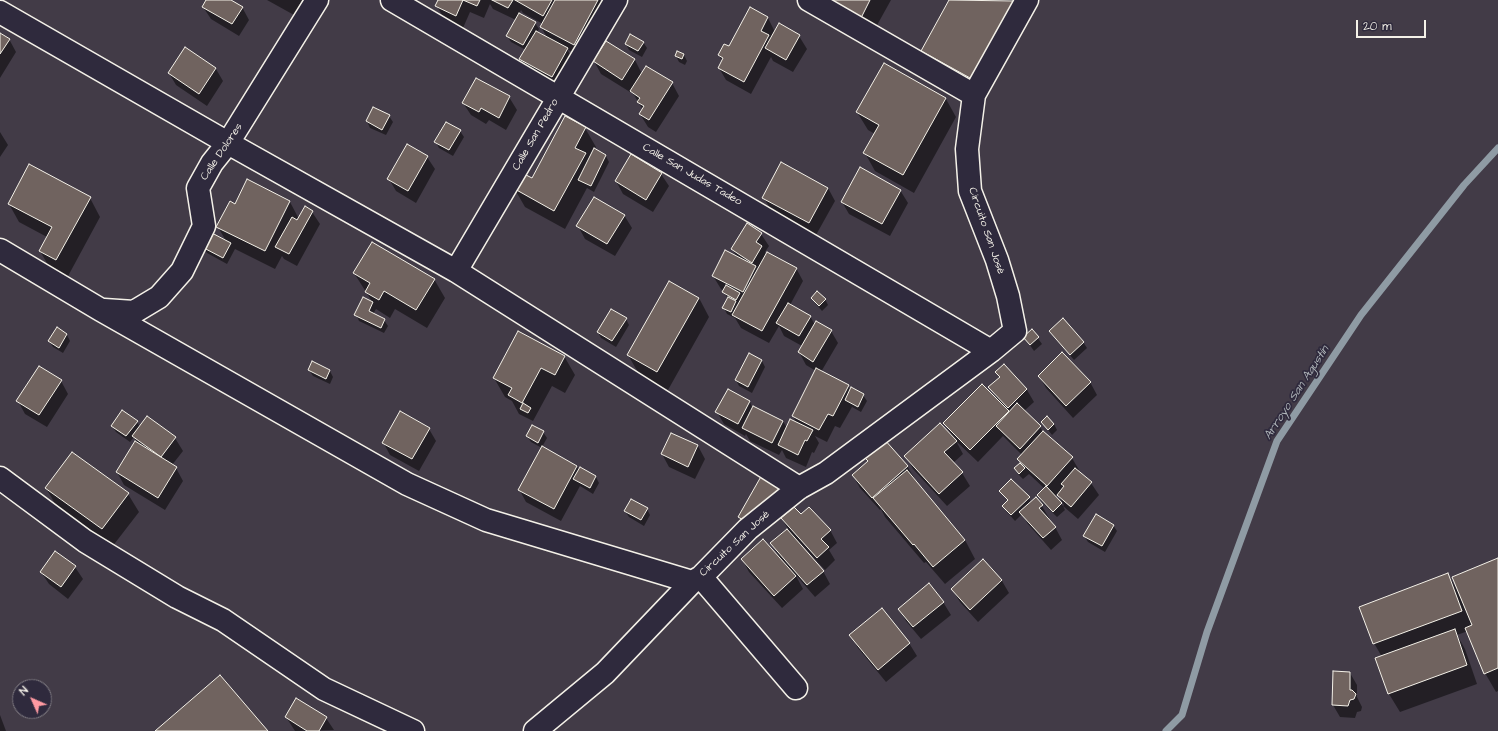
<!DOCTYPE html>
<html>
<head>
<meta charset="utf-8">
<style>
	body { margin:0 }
	#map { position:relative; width:1498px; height:731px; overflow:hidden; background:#423b47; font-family:"Architects Daughter",sans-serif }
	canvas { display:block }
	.north { position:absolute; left:12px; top:679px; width:40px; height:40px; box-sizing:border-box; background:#2f2a3d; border:1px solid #7e7a81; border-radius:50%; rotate:315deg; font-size:11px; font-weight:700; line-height:16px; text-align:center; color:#f4f1e8 }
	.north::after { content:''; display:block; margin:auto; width:14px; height:18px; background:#ff9aa2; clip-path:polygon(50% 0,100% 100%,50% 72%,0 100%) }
	.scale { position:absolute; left:1356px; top:20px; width:70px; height:18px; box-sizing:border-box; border:2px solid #f4f1e8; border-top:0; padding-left:5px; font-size:12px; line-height:14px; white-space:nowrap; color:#f4f1e8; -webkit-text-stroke:3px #2f2a3d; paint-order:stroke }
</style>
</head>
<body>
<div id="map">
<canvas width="1498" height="731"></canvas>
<div class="north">N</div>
<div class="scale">20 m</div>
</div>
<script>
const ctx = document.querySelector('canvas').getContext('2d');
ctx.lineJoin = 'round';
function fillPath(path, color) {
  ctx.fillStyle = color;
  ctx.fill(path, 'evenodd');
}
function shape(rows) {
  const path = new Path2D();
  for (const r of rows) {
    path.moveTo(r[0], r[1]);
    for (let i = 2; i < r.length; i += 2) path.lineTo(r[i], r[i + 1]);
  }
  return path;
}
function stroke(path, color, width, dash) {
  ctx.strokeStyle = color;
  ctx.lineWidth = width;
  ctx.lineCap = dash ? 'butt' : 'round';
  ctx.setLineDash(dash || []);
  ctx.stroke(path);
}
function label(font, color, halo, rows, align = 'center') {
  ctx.font = font + ' "Architects Daughter",sans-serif';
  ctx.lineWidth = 3.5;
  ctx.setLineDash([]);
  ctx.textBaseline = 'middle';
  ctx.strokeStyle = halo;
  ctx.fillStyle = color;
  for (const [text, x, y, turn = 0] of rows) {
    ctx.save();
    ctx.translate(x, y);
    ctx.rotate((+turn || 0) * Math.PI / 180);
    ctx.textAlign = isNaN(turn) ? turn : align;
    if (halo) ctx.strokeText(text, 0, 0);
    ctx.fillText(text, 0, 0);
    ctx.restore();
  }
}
fillPath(shape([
	[208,0,229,0,242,7,249,20,239,36,211,19,203,7],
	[267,0,302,0,294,15],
	[439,0,600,0,606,11,581,57,567,49,574,62,559,89,528,72,521,59,526,50,511,42,507,36,516,20,493,9,490,4,484,18,470,12,463,28,444,19,437,6],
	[521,10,523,13,543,24,541,27,548,39,537,32,539,29,535,23,519,14],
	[813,0,891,0,871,36],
	[950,0,1011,0,1014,2,982,97,933,70,922,51],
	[750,8,768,18,775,32,799,36,807,49,793,72,773,61,771,57,751,94,726,80,719,68,722,61,719,55,729,48],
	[0,34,9,39,16,52,0,78],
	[606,42,635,60,642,74,672,83,679,96,656,132,648,127,640,114,643,110,631,90,630,92,601,74,594,61],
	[643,42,647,48,642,57,629,50,626,44],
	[186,48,216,69,223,81,207,106,176,85,169,73],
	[678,52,684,55,687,61,685,65,679,62,676,56],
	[884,64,946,99,956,117,914,193,875,171,865,153,875,134,868,130,857,112],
	[509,97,517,110,506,130,489,120,486,124,471,115,463,103],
	[374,109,389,116,393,122,386,135,370,128,367,121],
	[585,128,596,147,594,150,606,156,609,162,594,192,587,188,565,229,525,207,514,188,532,179],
	[460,131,464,137,453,156,439,148,436,142],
	[0,132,8,145,0,157],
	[427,157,435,169,416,203,396,191,389,179],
	[661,174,669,186,653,212,623,194,616,181],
	[248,181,290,202,299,219,312,212,320,224,297,266,284,259,282,256,275,269,235,249,227,264,207,253,203,247,226,241,218,227,236,205],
	[828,188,835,201,816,235,771,210,764,198],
	[900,190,908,203,890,236,849,214,842,202],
	[90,198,100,217,67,278,51,270,40,251,47,237,19,222,9,204],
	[624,215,632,228,615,256,585,239,578,226],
	[761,234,769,246,765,252,766,255,796,268,803,281,790,305,810,316,815,325,831,331,838,343,821,372,848,386,851,390,863,395,867,401,861,412,852,407,840,428,835,426,827,442,815,436,819,443,814,453,812,452,806,467,786,458,782,450,779,455,750,441,746,434,745,436,724,424,717,412,729,391,750,402,752,407,783,421,787,428,797,424,793,416,816,371,806,365,799,352,802,346,784,336,779,326,769,343,741,328,735,318,727,314,724,308,728,299,724,292,724,291,721,289,713,276,737,257,732,249],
	[354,273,434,279,445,298,427,328,395,309,390,318,376,309,373,314,384,320,388,326,384,333,359,321,356,314,373,303],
	[699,298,709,317,668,390,639,374,628,355],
	[812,298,825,299,828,305,822,311,816,304],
	[626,319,629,325,616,347,601,338,598,332],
	[57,328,67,335,70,341,63,353,53,347,49,341],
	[1032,330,1042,344,1034,351,1024,337],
	[1050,331,1083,342,1087,348,1074,360,1054,337],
	[750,354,762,361,765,367,752,393,739,386,736,380],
	[564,356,575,375,565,393,552,386,533,421,519,414,512,401,505,397,494,378],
	[313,363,330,371,333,377,330,384,313,376,309,370],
	[1004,366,1027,390,1034,402,1024,411,1040,427,1043,432,1072,458,1079,470,1078,471,1091,483,1099,495,1078,519,1063,506,1065,510,1057,517,1042,502,1039,496,1045,489,1029,474,1023,479,1018,474,1015,468,1021,463,1019,459,1022,455,1003,436,978,462,956,441,963,454,953,463,962,473,970,486,947,506,913,469,906,456,951,434,944,423,997,399,990,387,1000,378,996,372],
	[1057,494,1064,505,1063,506,1055,497],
	[1039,376,1090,382,1097,395,1073,418,1046,388],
	[61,381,68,394,47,427,25,414,18,401],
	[147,417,175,438,183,451,172,465,176,468,183,481,165,510,124,485,117,472,136,441,134,437,130,442,116,432,112,426,137,422,140,427],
	[1042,422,1054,424,1057,430,1052,435],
	[429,429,436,441,419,471,390,455,383,442],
	[543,432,547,438,542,447,577,466,579,471,580,469,596,477,599,483,593,494,580,486,561,521,526,502,519,489,542,448,531,442,527,436],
	[698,446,705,459,695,479,669,467,662,454],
	[865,458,907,466,915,479,914,480,965,540,975,559,945,584,926,562,924,563,885,517,881,509,880,510,860,488,853,475,868,462],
	[46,488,128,494,139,512,112,547,57,507],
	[1000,491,1029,498,1031,502,1042,506,1049,518,1048,519,1055,527,1062,540,1051,550,1028,524,1022,514,1015,521,1007,512,1003,506,1008,501],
	[647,509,650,515,644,526,629,517,625,511],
	[801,516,830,530,837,543,829,550,835,560,825,570,801,544,800,545,823,571,830,584,815,597,795,574,803,589,782,608,749,572,742,559,780,558,771,543,791,534,782,519],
	[1113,525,1117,531,1105,552,1088,542,1084,536],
	[1498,559,1498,691,1496,692,1485,673,1468,631,1457,635,1465,649,1477,684,1400,712,1389,694,1377,658,1382,657,1374,643,1448,574,1456,588],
	[983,561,1002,581,1009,593,978,622,960,602,952,589],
	[75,567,83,579,68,599,49,584,41,572],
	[943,602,951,615,921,639,906,621,899,609],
	[851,635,909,643,917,656,886,682,858,648],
	[1350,673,1357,685,1357,697,1362,707,1361,711,1357,712,1355,718,1340,717,1333,705],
	[0,715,6,731,0,731],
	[286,717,326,718,334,730,295,731]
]), '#0007');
stroke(shape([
	[1166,731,1182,715,1207,632,1277,441,1361,315,1464,185,1498,148]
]), '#8f9ba4', 7);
const building = shape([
	[206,0,231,0,243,7,232,24,202,7,206,0],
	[438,0,463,0,456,16,435,6,438,0],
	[463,0,480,0,477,6,463,0],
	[492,0,513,0,508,8,492,0],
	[515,0,552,0,543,16,515,0],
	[555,0,598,0,574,45,540,27,555,0],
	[831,0,870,0,861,18,831,0],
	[949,0,1015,1,972,79,921,51,949,0],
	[750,7,768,17,761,31,769,35,744,82,718,68,723,58,718,55,724,44,729,46,750,7],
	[519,13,536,22,523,45,506,36,519,13],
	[779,23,800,35,786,60,765,48,779,23],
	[536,31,568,48,552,77,519,59,536,31],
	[0,33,10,39,0,54,0,33],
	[630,34,644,42,638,51,625,44,630,34],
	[606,41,635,59,622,80,593,61,606,41],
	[185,47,216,68,199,94,168,73,185,47],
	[677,51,684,54,682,59,675,56,677,51],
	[884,63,946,98,903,175,863,153,879,125,856,112,884,63],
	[646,66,673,82,649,120,639,114,644,106,637,102,640,98,630,91,646,66],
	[476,78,510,96,499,118,481,108,479,112,462,103,476,78],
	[373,107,390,115,382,130,366,121,373,107],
	[565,116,586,127,575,148,586,153,554,211,513,188,522,173,532,178,565,116],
	[446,122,461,130,449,150,434,142,446,122],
	[407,144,428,156,408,191,387,179,407,144],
	[594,148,606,155,591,186,578,180,594,148],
	[631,154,662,173,646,200,615,181,631,154],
	[781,162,828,188,809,223,762,198,781,162],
	[29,164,91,197,56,260,39,251,52,227,8,204,29,164],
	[860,167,901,190,882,224,841,202,860,167],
	[247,179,290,201,265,251,216,227,230,201,235,204,247,179],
	[594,197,625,215,607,244,576,226,594,197],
	[305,206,313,211,289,254,275,247,292,217,297,220,305,206],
	[747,223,762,233,756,242,762,246,752,263,731,249,747,223],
	[210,232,231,243,223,258,202,247,210,232],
	[372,242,435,279,416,310,384,291,379,300,365,292,370,283,353,273,372,242],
	[725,250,756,266,743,292,712,276,725,250],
	[767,252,797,268,762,331,732,315,767,252],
	[669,281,699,298,657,372,627,355,669,281],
	[726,285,740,293,736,300,722,292,726,285],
	[817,291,826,299,819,306,811,298,817,291],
	[363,297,373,302,369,311,385,319,381,328,354,315,363,297],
	[728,297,736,301,731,312,722,308,728,297],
	[788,303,811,316,799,336,776,323,788,303],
	[611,309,627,318,612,341,597,332,611,309],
	[1063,318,1084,342,1070,355,1049,331,1063,318],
	[816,321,832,330,813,362,798,352,816,321],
	[57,327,67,334,59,348,48,341,57,327],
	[1032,329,1039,337,1030,345,1023,337,1032,329],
	[518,331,565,356,555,375,541,368,522,403,508,395,512,388,493,378,518,331],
	[1062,352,1091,382,1066,406,1038,376,1062,352],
	[749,353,762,360,748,387,735,380,749,353],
	[312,361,330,370,326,379,308,370,312,361],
	[1004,364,1027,389,1008,408,988,387,1000,377,995,372,1004,364],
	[39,366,62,380,39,415,16,401,39,366],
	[816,368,849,385,833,416,828,414,819,430,792,416,816,368],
	[982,384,1009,411,970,450,943,423,982,384],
	[851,387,864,394,858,407,845,400,851,387],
	[728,389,750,401,738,424,715,412,728,389],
	[523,403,531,408,528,413,520,409,523,403],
	[1017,403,1041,426,1020,449,996,426,1017,403],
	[753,406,783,421,772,443,742,428,753,406],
	[122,410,138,421,126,436,111,426,122,410],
	[400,411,430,428,412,459,382,443,400,411],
	[147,416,176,437,161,457,132,436,147,416],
	[1047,416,1054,424,1048,430,1041,422,1047,416],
	[790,419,813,430,807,441,805,440,798,455,778,445,790,419],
	[940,423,957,441,944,452,963,472,939,494,904,456,940,423],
	[532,425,544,431,538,443,526,436,532,425],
	[1043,431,1073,457,1047,486,1017,459,1043,431],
	[671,433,698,445,688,467,661,454,671,433],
	[884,439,908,466,872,498,852,475,868,461,864,457,884,439],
	[135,441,177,467,158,498,116,472,135,441],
	[542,446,577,466,554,509,518,490,542,446],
	[72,452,129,493,102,529,45,488,72,452],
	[1020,463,1025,468,1019,474,1014,468,1020,463],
	[580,467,596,476,590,488,573,479,580,467],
	[1075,468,1092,482,1071,507,1057,495,1064,486,1061,484,1075,468],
	[907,470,965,540,933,567,914,544,913,545,873,498,907,470],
	[763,473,785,487,747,522,738,517,763,473],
	[1011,479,1030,497,1011,515,1002,506,1008,500,999,491,1011,479],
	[1046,486,1062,503,1053,512,1037,495,1046,486],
	[1036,497,1043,505,1039,508,1056,527,1043,538,1019,512,1036,497],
	[631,499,648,508,641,520,624,511,631,499],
	[794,507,801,514,809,507,831,530,821,539,829,547,817,558,781,518,794,507],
	[1096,514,1114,525,1102,546,1083,536,1096,514],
	[787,529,824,571,807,585,770,543,787,529],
	[763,539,796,576,774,596,741,559,763,539],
	[55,551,76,566,61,587,40,572,55,551],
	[1498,558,1498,668,1484,674,1465,628,1472,625,1452,577,1498,558],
	[983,559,1002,580,970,610,951,589,983,559],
	[1448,573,1462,611,1373,644,1359,607,1448,573],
	[929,583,944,602,913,627,898,609,929,583],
	[882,608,910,643,878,670,849,635,882,608],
	[1455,629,1467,665,1388,694,1375,658,1455,629],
	[1333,671,1350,672,1350,690,1352,690,1356,694,1354,699,1350,700,1348,706,1332,705,1333,671],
	[220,675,268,731,155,731,220,675],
	[296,698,327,717,319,731,307,731,285,717,296,698]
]);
fillPath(building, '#70635f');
stroke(building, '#f4f1e8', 1);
const minor = shape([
	[392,0,991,351],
	[809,0,974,95],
	[0,12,228,143,456,271,799,488],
	[0,250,101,310,407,484,486,520,692,582],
	[456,271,616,0],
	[104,310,134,312,159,297,182,271,204,226,198,188,212,163,228,143,317,0],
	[0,478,85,541,177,597,223,620,324,689,413,731],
	[701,577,796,688],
	[535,731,605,673,692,582,701,577,748,529,799,488,826,473,991,351,1015,331,1008,296,997,260,970,191,967,149,974,95,1027,0]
]);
stroke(minor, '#f4f1e8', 25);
stroke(minor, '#2f2a3d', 22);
label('11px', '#f4f1e8', '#2f2a3d', [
	["Calle San Pedro",536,135,-60],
	["Calle Dolores",222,152,-56],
	["Calle San Judas Tadeo",692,175,30],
	["Circuito San José",986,231,71],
	["Circuito San José",735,544,-43]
]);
label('italic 12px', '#b1b7bb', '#2f2a3d', [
	["Arroyo San Agustín",1297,393,-57]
]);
</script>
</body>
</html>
